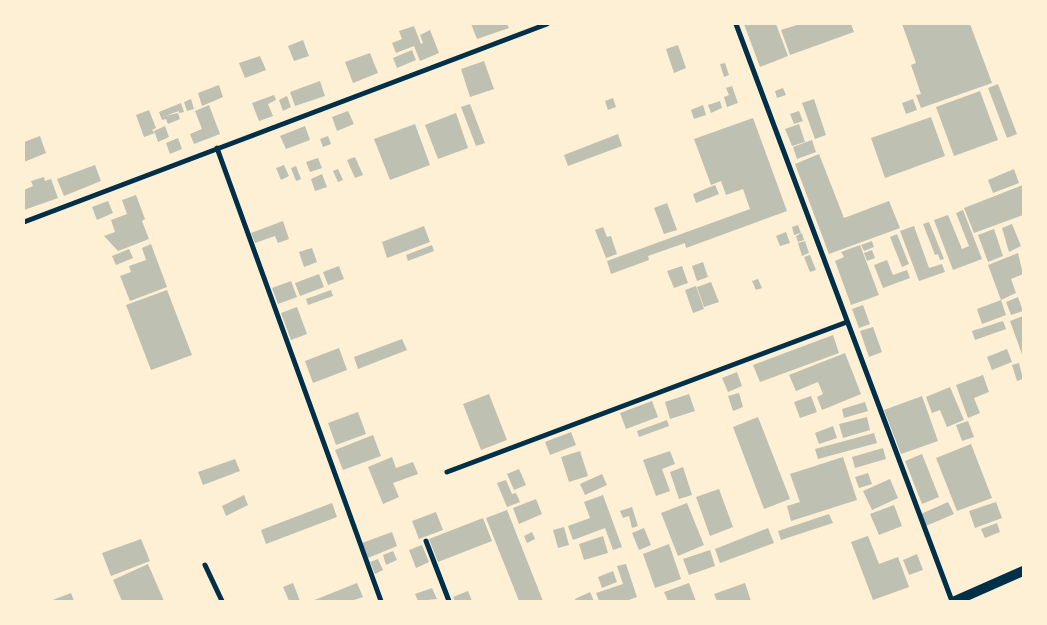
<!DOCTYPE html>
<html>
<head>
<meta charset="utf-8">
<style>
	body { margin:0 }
	#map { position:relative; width:1047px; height:625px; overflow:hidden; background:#fdf0d5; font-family:"Fira Sans Condensed",sans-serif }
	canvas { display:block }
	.frame { position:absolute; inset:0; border:25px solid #fdf0d5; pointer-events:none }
</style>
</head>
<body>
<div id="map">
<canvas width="1047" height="625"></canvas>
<div class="frame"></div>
</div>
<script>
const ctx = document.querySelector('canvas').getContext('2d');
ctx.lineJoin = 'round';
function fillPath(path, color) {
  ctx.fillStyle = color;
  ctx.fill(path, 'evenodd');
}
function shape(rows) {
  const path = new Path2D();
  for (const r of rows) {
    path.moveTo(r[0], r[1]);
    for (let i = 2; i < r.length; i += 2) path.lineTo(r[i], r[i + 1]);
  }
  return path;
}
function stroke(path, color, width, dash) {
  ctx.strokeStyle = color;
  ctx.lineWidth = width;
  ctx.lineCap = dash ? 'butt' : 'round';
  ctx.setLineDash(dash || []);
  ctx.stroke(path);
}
fillPath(shape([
	[471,24,507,24,509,28,477,39],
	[744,24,776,24,788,56,760,67],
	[800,24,851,24,854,32,790,55,781,30],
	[902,24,970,24,992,83,921,108,916,95,921,94,911,65,916,63],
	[414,26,421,44,423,43,420,35,430,30,439,53,420,61,414,46,396,53,392,43,402,39,399,31],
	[303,40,309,56,294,61,288,46],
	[678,45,686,68,674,73,666,49],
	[412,50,416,60,397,68,393,58],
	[370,53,378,73,353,83,345,62],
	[260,56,266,70,245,78,239,63],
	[484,61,494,89,470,97,461,69],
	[725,63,729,75,724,77,720,64],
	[320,81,325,96,295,106,290,92],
	[998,84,1017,134,1007,138,988,88],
	[219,85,223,97,202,106,198,93],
	[732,86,738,103,727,107,724,97,729,95,726,88],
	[783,88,786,95,777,98,775,91],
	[980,91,998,140,954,156,936,107],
	[274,95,276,100,268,104,273,116,259,121,252,103],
	[287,96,291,107,283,111,279,100],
	[613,98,616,107,608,110,605,101],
	[191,99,194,109,187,111,184,102],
	[814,99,826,135,815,139,802,103],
	[913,99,917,110,906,114,902,103],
	[720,101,722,108,711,113,708,105],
	[181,103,184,112,179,113,179,111,165,116,178,113,180,119,168,124,166,119,162,120,159,112],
	[470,104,485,143,476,146,461,107],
	[209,105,220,134,194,144,190,134,202,129,195,111],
	[703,105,706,115,694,119,691,110],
	[149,110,156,128,152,130,155,133,154,131,165,126,169,137,158,142,155,133,144,137,136,115],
	[348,111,354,124,337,131,332,117],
	[799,111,803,121,794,124,790,114],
	[456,113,468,148,438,159,425,125],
	[931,117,945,156,885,178,871,138],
	[753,118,787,211,686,248,685,243,648,256,649,260,611,274,607,261,750,209,743,189,726,195,721,181,711,185,694,139],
	[415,124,430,165,390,180,374,139],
	[799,124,805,142,792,146,785,129],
	[305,126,310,140,286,149,280,136],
	[618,134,622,146,568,166,564,155],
	[40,136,46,153,24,162,24,142],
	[328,136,331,144,323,147,320,139],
	[178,138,182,149,170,154,166,143],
	[812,140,816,152,797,159,793,147],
	[819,154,844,218,889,201,900,228,829,254,795,164],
	[355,157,363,175,355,178,347,160],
	[318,158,322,168,310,172,306,162],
	[95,165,101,181,64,196,57,179],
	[284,165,289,176,281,180,276,168],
	[296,166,301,179,296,181,291,168],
	[338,169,343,180,338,182,333,171],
	[1014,169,1019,183,993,193,988,180],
	[322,174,327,187,315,191,311,179],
	[44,177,45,181,51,179,58,198,24,210,24,190,33,186,31,181],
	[715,185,719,194,696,203,693,194],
	[1023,185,1023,215,974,233,964,208],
	[136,195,145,219,142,221,149,239,118,251,104,236,115,232,111,220,127,214,122,200],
	[108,201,113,213,97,220,92,207],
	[667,203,677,230,664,234,654,208],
	[963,210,982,259,953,270,934,220,948,215,962,249,969,246,956,213],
	[283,221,289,239,278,243,275,236,255,243,251,233],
	[929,222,944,259,940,260,938,254,935,255,923,224],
	[1012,224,1021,246,1009,252,1002,228],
	[798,225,801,233,794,235,792,227],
	[424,226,430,242,387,258,382,242],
	[914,226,929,268,942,264,945,272,919,281,900,231],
	[603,227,607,237,611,236,617,254,606,258,595,230],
	[994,229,1003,256,988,262,978,235],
	[786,232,790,243,780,246,776,236],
	[802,233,804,240,798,242,796,236],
	[897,234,909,264,902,267,890,237],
	[805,241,809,253,802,256,798,243],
	[872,241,874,247,864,251,861,245],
	[151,244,167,287,130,301,120,276,131,272,129,266,146,260,142,248],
	[432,245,434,251,408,261,406,255],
	[860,245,879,295,851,305,835,261,844,257,841,252],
	[312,248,317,262,304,267,299,252],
	[129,249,133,258,116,265,112,256],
	[872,250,875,258,867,261,864,253],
	[1018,253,1023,274,1011,279,1016,293,1001,300,988,265],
	[810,255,816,270,810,272,804,257],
	[887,260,893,275,907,270,910,278,883,288,874,265],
	[703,262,708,277,697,281,692,266],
	[339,266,344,279,328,285,323,272],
	[682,266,688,283,674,288,667,271],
	[319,274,324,287,300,296,295,283],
	[758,279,762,288,756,290,752,281],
	[291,281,297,297,278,304,272,288],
	[711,282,719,302,704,307,697,287],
	[696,286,704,309,693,313,685,290],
	[167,290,192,355,151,370,126,305],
	[331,290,333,296,308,305,306,299],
	[1018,297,1023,311,1011,315,1006,302],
	[1001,300,1006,315,982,324,977,309],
	[863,305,870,324,859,328,852,309],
	[297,307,307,334,291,340,281,313],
	[1023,316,1023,357,1010,321],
	[1003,321,1006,329,975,340,972,331],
	[873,327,882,352,869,357,860,331],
	[833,335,839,353,760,382,753,365],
	[402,339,407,350,358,369,354,357],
	[339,348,347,370,313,383,305,361],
	[1007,349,1012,362,992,370,987,357],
	[845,353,861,394,822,410,817,397,823,394,818,382,796,391,789,375],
	[1019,363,1023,379,1017,381,1012,365],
	[737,372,742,386,728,392,722,378],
	[983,375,989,392,974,398,980,413,968,418,956,385],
	[950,387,964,420,947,427,940,410,932,413,926,397],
	[739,393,743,407,733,411,728,396],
	[489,394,507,440,481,450,463,404],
	[689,394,695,411,670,419,665,402],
	[811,396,817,412,800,418,794,402],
	[922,396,938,441,901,454,884,410],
	[652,401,658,417,626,429,620,413],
	[865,402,868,411,844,418,842,409],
	[358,412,366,434,336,445,328,423],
	[758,417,790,499,764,509,733,427],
	[867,417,870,430,843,438,839,424],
	[667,420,669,426,639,437,637,431],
	[968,421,974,437,962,441,956,425],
	[833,426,837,438,819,444,815,433],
	[571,432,576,445,550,455,545,442],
	[874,433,877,443,818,459,815,449],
	[373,435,381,456,343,470,335,450],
	[971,444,992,498,957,511,936,458],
	[883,448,886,459,855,468,852,457],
	[580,451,588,476,569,482,561,457],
	[670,451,675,464,662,469,670,491,656,496,643,460],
	[922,454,939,497,922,504,905,461],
	[392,457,396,468,413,462,418,474,393,483,399,497,383,504,368,467],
	[843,457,857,500,791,521,787,506,800,502,790,474],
	[235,459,240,471,203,485,198,472],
	[683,467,692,495,679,499,670,472],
	[519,469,526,485,514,490,507,474],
	[868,473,872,484,859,488,855,477],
	[602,474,607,485,585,495,580,484],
	[890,479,898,498,872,510,863,491],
	[506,480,512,494,516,493,520,502,507,507,497,483],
	[719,489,733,527,710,536,696,497],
	[244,495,248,505,226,516,222,506],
	[603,495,622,547,613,550,605,528,573,540,568,526,590,518,584,502],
	[536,499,542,514,519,524,513,508],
	[948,502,954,514,926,526,921,514],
	[996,502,1002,518,975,528,969,511],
	[332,503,337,517,266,544,261,530],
	[687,503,704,545,678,556,661,513],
	[894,505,902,526,879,535,870,514],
	[632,507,638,526,632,528,629,516,623,518,620,511],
	[507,510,543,601,519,601,486,518],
	[436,512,443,530,419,539,412,521],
	[829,514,833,523,781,540,778,531],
	[483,518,492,541,438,562,429,539],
	[997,523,1000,532,985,538,981,529],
	[564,527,569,545,558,548,553,530],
	[644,528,651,545,639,550,632,533],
	[768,528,774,543,720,563,715,549],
	[392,532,397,546,368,558,362,543],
	[532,532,535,539,527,543,524,536],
	[603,536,608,553,584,560,579,544],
	[868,536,879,564,898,557,909,587,873,600,851,542],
	[141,539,150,561,111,576,102,553],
	[669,544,681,579,655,588,643,554],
	[422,545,429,562,416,568,409,550],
	[710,550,715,566,689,575,683,559],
	[393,551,397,560,386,565,383,555],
	[917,554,923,570,909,575,903,560],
	[378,559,383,570,375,574,370,562],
	[148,564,164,601,122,601,113,580],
	[626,564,637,597,626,601,599,601,596,593,623,584,617,566],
	[613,571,617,582,602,588,598,577],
	[293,583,300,601,289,601,283,587],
	[357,583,363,597,351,601,312,601],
	[689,583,696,601,668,601,664,592],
	[745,583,751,601,717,601,714,594],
	[432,588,437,599,418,601,415,594],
	[468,591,472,601,455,601,453,597],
	[590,592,594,601,576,601,575,599],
	[71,593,74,601,50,601]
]), '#bec0b2');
stroke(shape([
	[736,24,952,601],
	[217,148,381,601],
	[24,222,547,24],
	[447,472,847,322],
	[426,541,449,601],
	[205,565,222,601]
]), '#003049', 5);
stroke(shape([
	[955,601,1023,571]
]), '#003049', 10);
</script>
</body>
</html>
